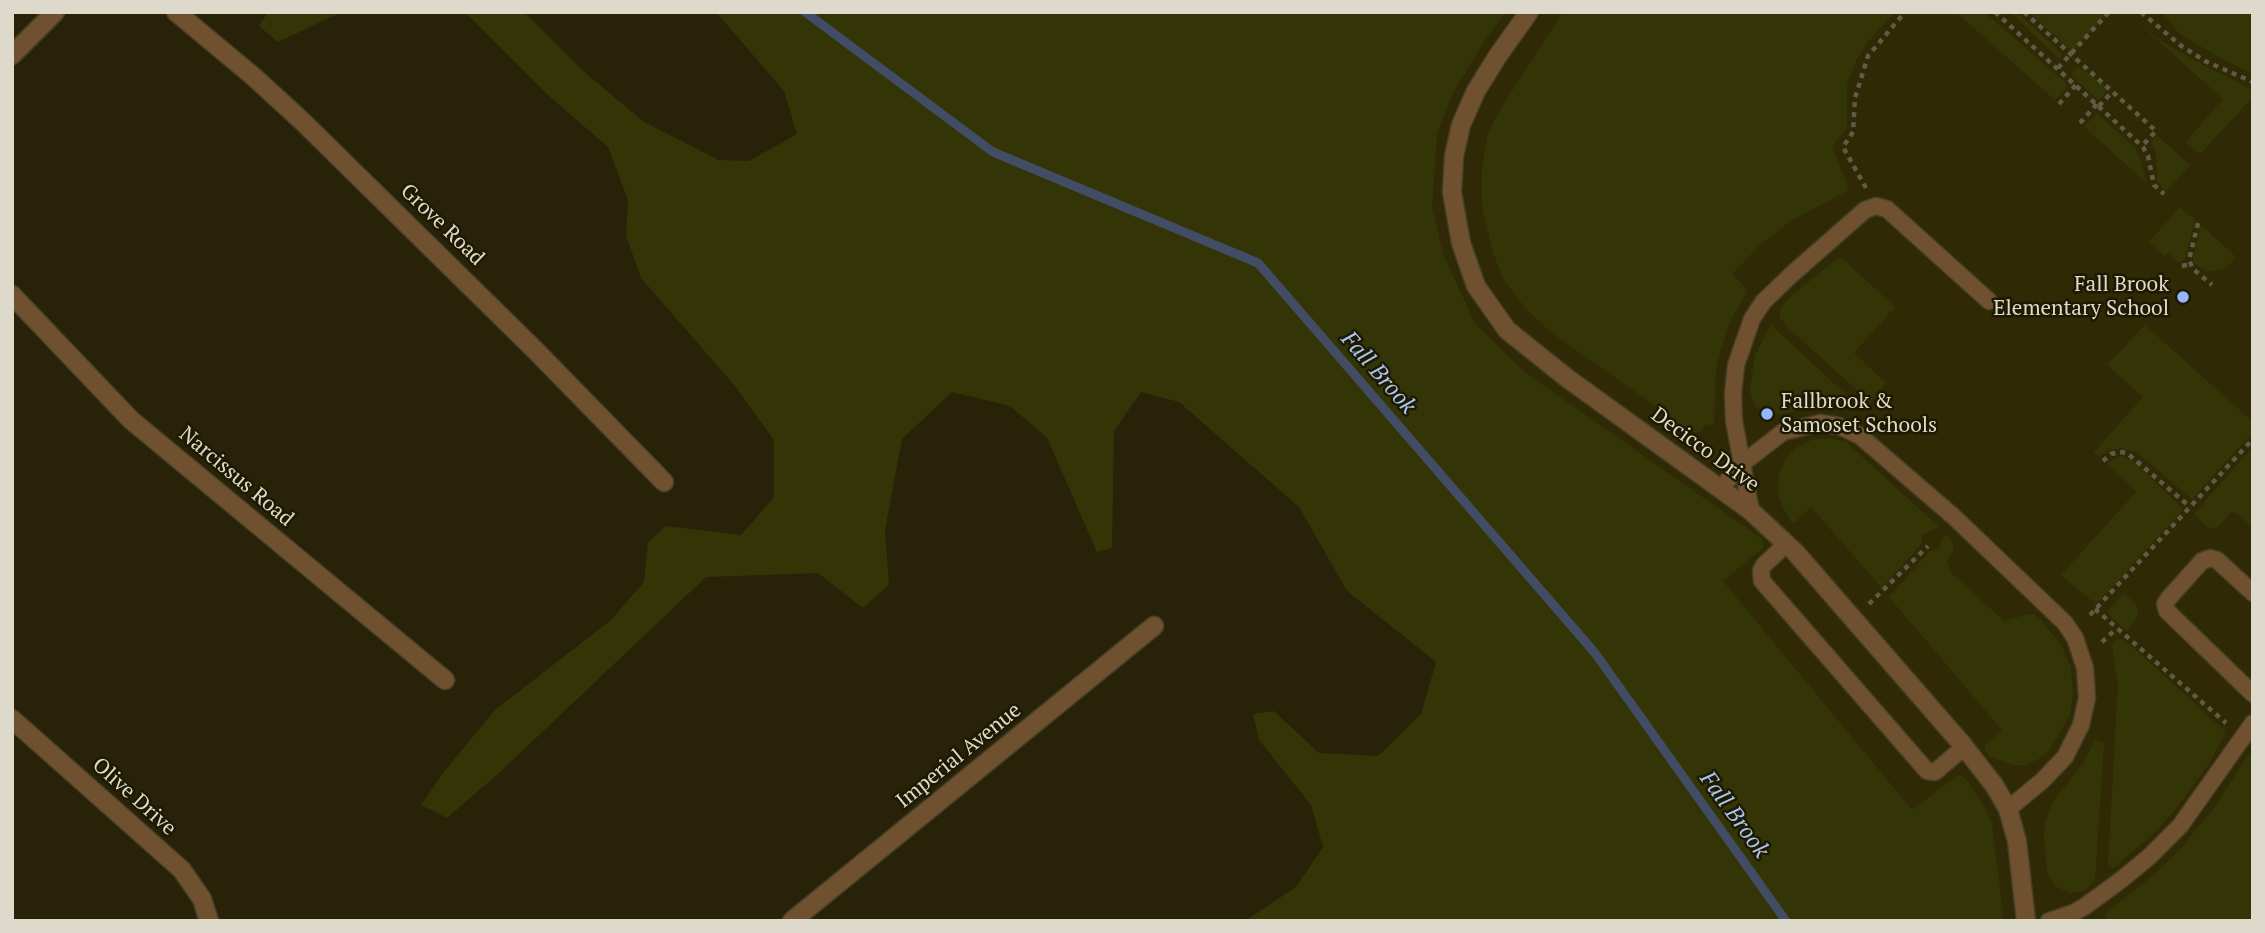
<!DOCTYPE html>
<html>
<head>
<meta charset="utf-8">
<style>
	body { margin:0 }
	#map { position:relative; width:2265px; height:933px; overflow:hidden; background:#272208; font-family:"PT Serif",serif }
	canvas { display:block }
	.frame { position:absolute; inset:0; border:14px solid #dddacb; pointer-events:none }
</style>
</head>
<body>
<div id="map">
<canvas width="2265" height="933"></canvas>
<div class="frame"></div>
</div>
<script>
const ctx = document.querySelector('canvas').getContext('2d');
ctx.lineJoin = 'round';
function fillPath(path, color) {
  ctx.fillStyle = color;
  ctx.fill(path, 'evenodd');
}
function shape(rows) {
  const path = new Path2D();
  for (const r of rows) {
    path.moveTo(r[0], r[1]);
    for (let i = 2; i < r.length; i += 2) path.lineTo(r[i], r[i + 1]);
  }
  return path;
}
function stroke(path, color, width, dash) {
  ctx.strokeStyle = color;
  ctx.lineWidth = width;
  ctx.lineCap = dash ? 'butt' : 'round';
  ctx.setLineDash(dash || []);
  ctx.stroke(path);
}
function label(font, color, halo, rows, align = 'center') {
  ctx.font = font + ' "PT Serif",serif';
  ctx.lineWidth = 5;
  ctx.setLineDash([]);
  ctx.textBaseline = 'middle';
  ctx.strokeStyle = halo;
  ctx.fillStyle = color;
  for (const [text, x, y, turn = 0] of rows) {
    ctx.save();
    ctx.translate(x, y);
    ctx.rotate((+turn || 0) * Math.PI / 180);
    ctx.textAlign = isNaN(turn) ? turn : align;
    if (halo) ctx.strokeText(text, 0, 0);
    ctx.fillText(text, 0, 0);
    ctx.restore();
  }
}
fillPath(shape([
	[774,12,2253,12,2253,921,1636,921,1127,165]
]), '#302906');
fillPath(shape([
	[268,12,342,12,278,42,259,26],
	[465,12,524,12,582,70,644,122,719,160,749,161,797,134,784,91,716,12,1506,12,1485,40,1454,91,1437,133,1432,208,1444,257,1476,325,1526,373,1762,539,1764,547,1723,581,1912,810,1958,775,1965,778,1985,808,1992,824,2004,921,1245,921,1296,887,1323,847,1311,805,1259,740,1253,714,1274,711,1319,753,1378,756,1421,714,1436,662,1347,591,1299,507,1179,402,1141,392,1114,431,1112,548,1097,552,1047,438,1010,406,952,392,902,439,885,530,889,585,863,608,818,573,706,577,499,773,447,818,421,805,443,773,495,710,611,620,644,582,648,542,666,526,741,535,774,497,774,440,735,386,641,278,626,236,628,200,608,147,548,95],
	[1563,12,1895,12,1867,43,1856,61,1847,84,1847,128,1832,146,1849,190,1792,220,1760,245,1732,274,1745,287,1747,292,1729,323,1716,366,1714,424,1705,425,1700,432,1692,432,1552,333,1526,309,1504,280,1493,253,1482,206,1482,169,1487,137,1496,116],
	[1956,12,1984,12,2066,83,2066,88,2055,100],
	[2010,12,2017,12,2063,55,2059,59],
	[2029,12,2109,12,2073,52],
	[2126,12,2161,41,2205,66,2253,90,2253,97,2200,154,2186,142,2223,99],
	[2162,12,2253,12,2253,74,2218,57,2179,33],
	[2078,67,2104,85,2106,92,2098,100,2072,76,2072,73],
	[2097,113,2135,148,2140,159,2146,182,2084,127],
	[2155,137,2159,137,2190,165,2166,192,2157,181,2156,155,2152,142],
	[2180,207,2195,220,2185,258,2179,263,2168,253,2165,256,2149,242],
	[2201,225,2236,257,2226,268,2207,272,2194,263,2193,257],
	[1839,258,1844,260,1895,307,1854,353,1886,383,1870,402,1786,326,1780,317,1780,308,1793,294],
	[1771,325,1855,403,1853,410,1837,404,1824,404,1783,414,1769,415,1755,406,1750,391,1755,355],
	[2145,325,2253,422,2253,432,2192,499,2135,451,2119,448,2108,451,2099,457,2094,452,2143,397,2107,365],
	[1829,438,1846,442,1939,527,1922,535,1922,543,1882,588,1811,507,1794,523,1791,522,1782,505,1778,493,1779,474,1785,459,1797,447,1812,440],
	[2253,447,2253,528,2237,513,2231,512,2218,527,2209,528,2194,514],
	[2120,456,2132,460,2182,508,2181,512,2100,600,2096,601,2091,600,2061,575,2137,491,2106,464],
	[1947,535,1953,542,1954,549,1947,561,1951,573,2004,621,2029,614,2034,614,2040,619,2061,645,2071,668,2073,693,2070,715,2049,751,2037,760,2024,765,2013,765,1991,757,1985,751,1985,746,2002,730,1889,597,1930,551,1939,549,1943,538],
	[2123,593,2136,604,2138,609,2137,618,2128,628,2128,632,2110,616,2108,611],
	[2121,639,2126,641,2226,732,2209,764,2175,810,2154,833,2113,868,2108,863,2118,686,2112,646,2116,640],
	[2095,740,2104,743,2095,881,2085,890,2070,893,2055,886,2047,872,2044,838,2045,824,2053,801,2083,764],
	[2253,752,2253,921,2106,921,2106,912,2150,878,2181,848,2214,808,2248,755]
]), '#343507');
stroke(shape([
	[805,12,993,152,1258,263,1595,653,1786,921]
]), '#424c64', 9);
const service = shape([
	[1720,489,1743,463,1783,432,1820,423,1839,426,1860,436,1953,516,2065,623,2075,638,2085,668,2087,698,2081,725,2065,757,2042,781,2008,809],
	[1751,511,1734,421,1733,394,1736,365,1752,319,1763,302,1791,275,1865,210,1876,206,1887,209,1989,301],
	[1786,544,1764,565,1761,570,1762,581,1927,771,1935,772,1964,747],
	[2253,593,2217,560,2210,558,2202,561,2168,599,2165,604,2167,611,2253,694],
	[2049,921,2073,913,2084,907,2121,880,2150,856,2180,826,2253,723]
]);
const minor = shape([
	[176,12,254,77,302,121,535,350,664,482],
	[1529,12,1497,57,1476,91,1461,125,1454,156,1452,192,1461,243,1476,286,1507,330,1567,378,1751,511,1795,552,1962,744,1994,785,2008,809,2017,841,2026,921],
	[12,55,55,12],
	[12,295,131,420,445,680],
	[12,719,182,870,202,899,209,921],
	[792,921,1154,626]
]);
stroke(service, '#443f27', 19);
stroke(minor, '#443f27', 21);
stroke(shape([
	[1995,12,2143,147,2148,156,2154,185,2164,194],
	[2024,12,2156,131,2142,146],
	[2141,12,2180,45,2205,61,2253,82],
	[2058,68,2109,12],
	[2059,104,2076,85],
	[2099,106,2112,92],
	[2080,123,2097,104],
	[1866,188,1843,147,1853,132,1855,98,1868,56,1905,12],
	[2198,223,2189,260,2193,269,2212,285],
	[2182,266,2190,264],
	[2103,461,2111,454,2120,452,2127,453,2190,507],
	[1869,604,1928,546],
	[2095,609,2226,723],
	[2090,615,2253,439],
	[2102,642,2116,629]
]), '#605b45', 4.5, [5, 5]);
stroke(service, '#70512f', 16);
stroke(minor, '#70512f', 18);
for (const [x, y, r, color] of [
	[2183,297,7,"#96b6fd"],
	[1767,414,7,"#96b6fd"]
]) {
  const dot = new Path2D();
  dot.arc(x, y, r, 0, 2 * Math.PI);
  ctx.fillStyle = color;
  ctx.fill(dot);
  stroke(dot, '#1e1901', 2.5);
}
label('21px', '#dddacb', '#1e1901', [
	["Grove Road",442,225,44],
	["Decicco Drive",1705,450,36],
	["Narcissus Road",236,477,40],
	["Imperial Avenue",959,756,-39],
	["Olive Drive",134,797,42]
]);
label('21px', '#dddacb', '#1e1901', [
	["Fall Brook",2169,285],
	["Elementary School",2169,309],
	["Fallbrook &",1781,402,"left"],
	["Samoset Schools",1781,426,"left"]
], 'right');
label('italic 23px', '#abc5f1', '#1e1901', [
	["Fall Brook",1378,373,49],
	["Fall Brook",1734,815,54]
]);
</script>
</body>
</html>
